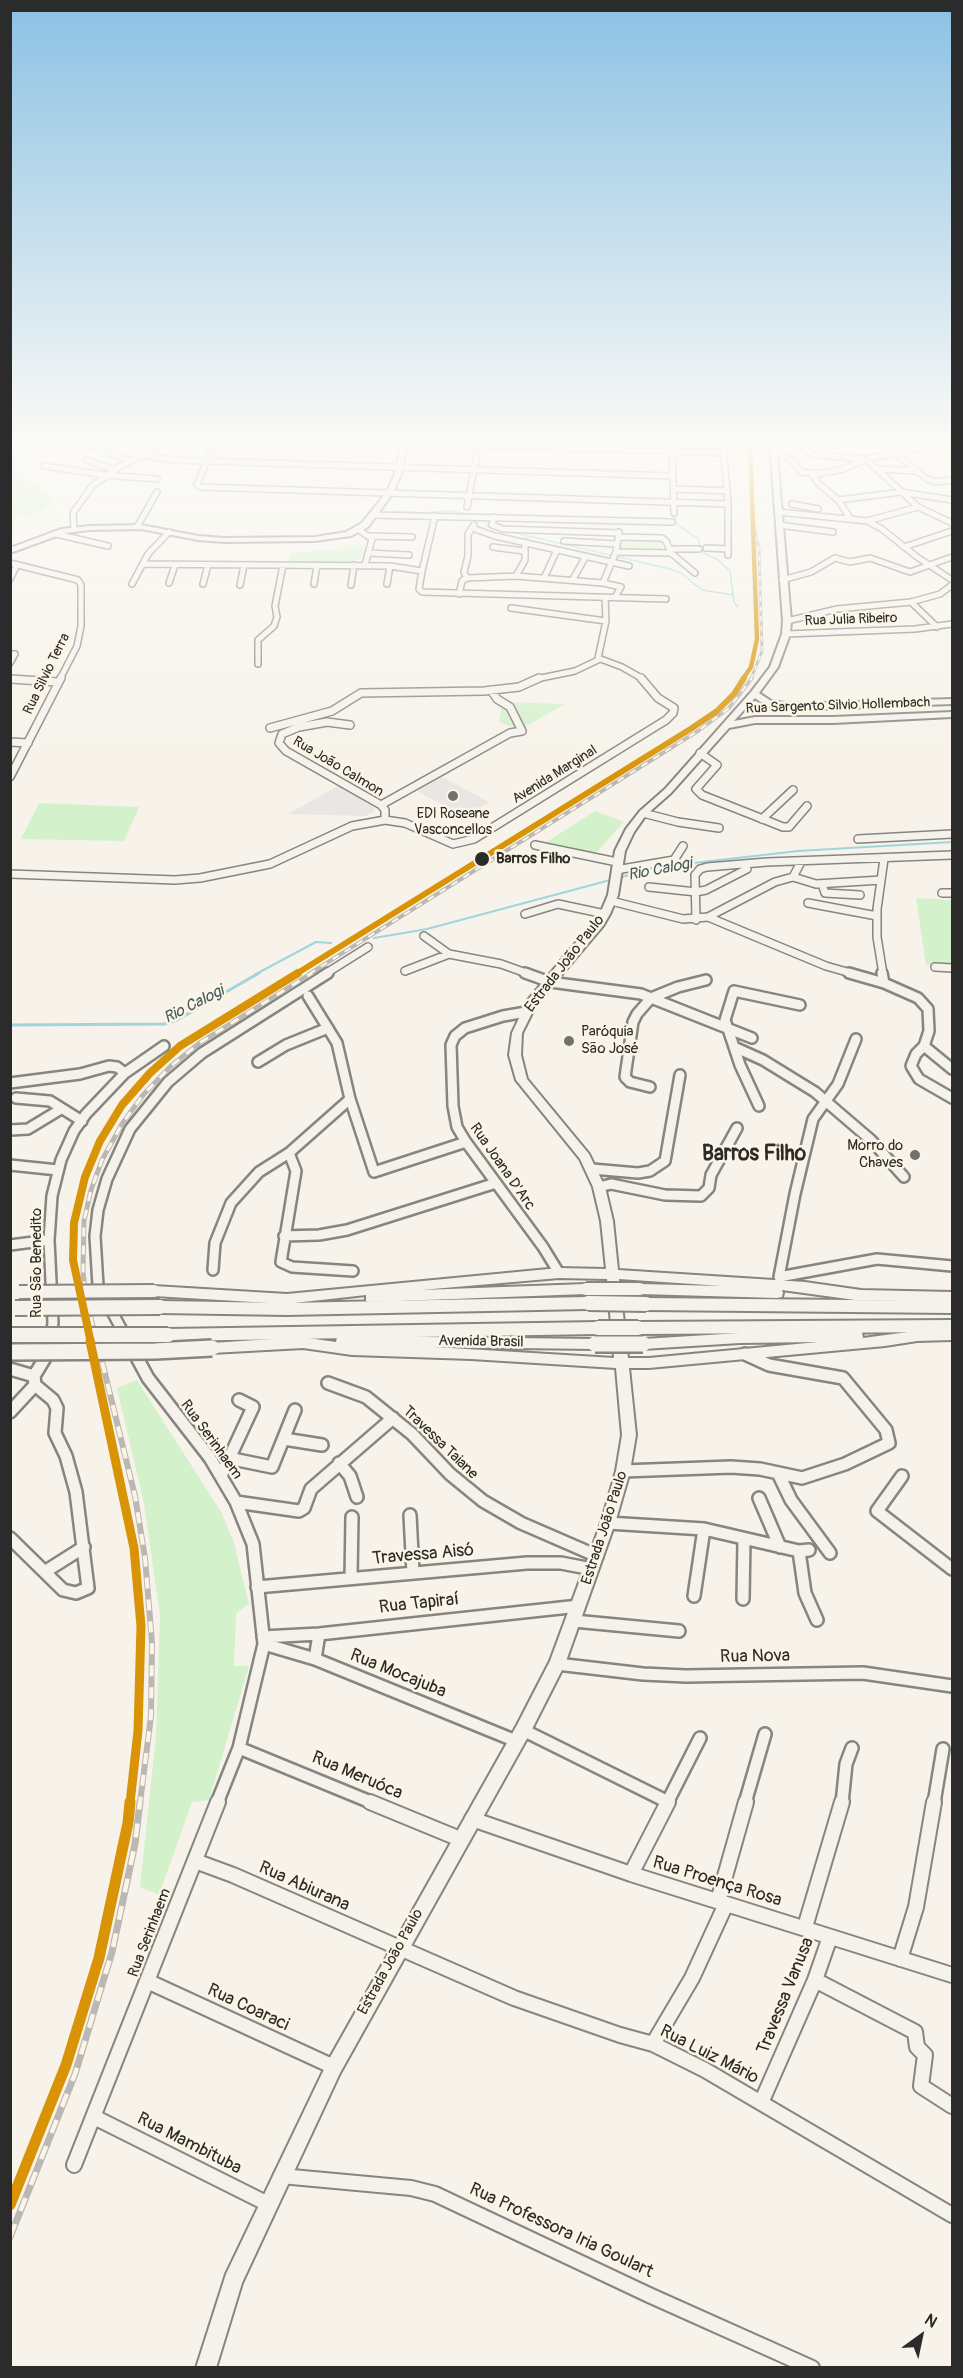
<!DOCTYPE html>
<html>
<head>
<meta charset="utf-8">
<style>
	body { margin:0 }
	#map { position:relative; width:963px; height:2378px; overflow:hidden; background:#f7f3ea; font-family:Pangolin,sans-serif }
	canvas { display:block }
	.frame { position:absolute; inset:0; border:12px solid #2b2b2b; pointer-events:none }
	.north { position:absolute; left:891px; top:2306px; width:60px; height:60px; -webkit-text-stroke:4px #fcf5e5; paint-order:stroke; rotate:33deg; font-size:16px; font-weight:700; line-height:24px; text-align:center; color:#2b2b2b }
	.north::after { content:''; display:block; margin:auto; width:21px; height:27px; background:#2b2b2b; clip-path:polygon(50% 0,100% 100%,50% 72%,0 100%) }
</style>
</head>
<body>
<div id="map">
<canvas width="963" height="2378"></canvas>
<div class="frame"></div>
<div class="north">N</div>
</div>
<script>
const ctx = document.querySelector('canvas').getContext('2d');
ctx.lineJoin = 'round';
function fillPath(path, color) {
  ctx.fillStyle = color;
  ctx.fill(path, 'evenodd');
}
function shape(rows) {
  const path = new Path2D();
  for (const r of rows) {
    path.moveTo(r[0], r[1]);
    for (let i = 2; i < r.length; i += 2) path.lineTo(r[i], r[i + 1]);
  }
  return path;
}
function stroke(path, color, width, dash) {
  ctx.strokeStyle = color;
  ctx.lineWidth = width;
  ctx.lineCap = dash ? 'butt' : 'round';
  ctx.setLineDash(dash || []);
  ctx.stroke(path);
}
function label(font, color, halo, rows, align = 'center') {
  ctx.font = font + ' Pangolin,sans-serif';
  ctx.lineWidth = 5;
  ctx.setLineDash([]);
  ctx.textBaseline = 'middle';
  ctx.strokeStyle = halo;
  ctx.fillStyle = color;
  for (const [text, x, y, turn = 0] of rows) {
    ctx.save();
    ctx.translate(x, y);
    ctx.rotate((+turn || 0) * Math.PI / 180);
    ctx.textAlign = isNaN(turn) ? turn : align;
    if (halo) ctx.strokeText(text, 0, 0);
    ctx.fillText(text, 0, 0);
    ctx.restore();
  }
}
fillPath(shape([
	[442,777,489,802,473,812,456,812,417,791],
	[338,786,372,806,375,811,365,816,288,814]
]), '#eae6e4');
fillPath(shape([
	[11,442,43,442,23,453,15,465,24,478,53,497,52,505,28,517,17,514,11,541],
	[619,537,661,537,662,550,619,549],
	[364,546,361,559,353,562,289,561,291,553],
	[503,702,565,704,528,725,520,727,508,726,499,721],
	[39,803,139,807,124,841,21,839],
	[595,811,624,822,594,855,545,843],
	[916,898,952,900,952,966,926,965],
	[137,1380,221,1512,234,1543,249,1604,236,1613,234,1666,249,1666,209,1800,192,1802,159,1895,140,1887,156,1736,160,1615,144,1504,117,1388]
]), '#d3f1cb');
stroke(shape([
	[395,511,423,513,450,511,474,515],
	[675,517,676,524,699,539,699,544,705,554,717,559,730,571,734,602,738,607],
	[486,519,490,521,487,526,497,529],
	[507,531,670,569,681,573,702,590,733,595]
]), '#a0d5dd', 1.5);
stroke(shape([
	[374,938,427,929,659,867,798,851,952,842],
	[256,974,316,942,331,943]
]), '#a0d5dd', 2);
stroke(shape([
	[10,1025,164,1024,177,1020,259,973]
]), '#a0d5dd', 3);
const minorFar4 = shape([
	[133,442,154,450],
	[216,442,197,484,200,487,728,504],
	[382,442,725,453],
	[672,442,674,513],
	[723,442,728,504,728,555],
	[800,442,806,451,816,455,866,459,918,507,952,523],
	[828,442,830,456],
	[902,442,921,448],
	[81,443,131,461],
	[773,450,793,462,801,472,817,474,843,469,866,459,917,449,931,442],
	[896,454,927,479,935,482,952,480],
	[143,455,172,460,673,476],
	[87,460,114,470],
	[44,466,105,475,157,479],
	[878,469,916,471],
	[812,474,818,483,838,500,850,518],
	[674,489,727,491],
	[838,500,901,492,952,500],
	[792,504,818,509],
	[467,507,479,442],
	[778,512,867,521,882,529,917,557,952,580],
	[374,515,672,522],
	[435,516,422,571,419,589,422,592,666,599],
	[494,517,492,525,503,529,619,533],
	[867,521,918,507],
	[779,525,833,532],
	[137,527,157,492],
	[472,528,495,536,629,566],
	[74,529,73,513,92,486,122,465,166,442],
	[359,530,372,539,365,565],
	[56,534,108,546],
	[370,536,412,537],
	[564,541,617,544],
	[493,547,524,551],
	[904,547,952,531],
	[706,548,728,549],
	[670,549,699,549],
	[616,552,671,553,666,541,662,538,619,537],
	[368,553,409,555],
	[671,553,695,573],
	[10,563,78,580,81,585,81,626,77,646,60,679],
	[143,564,390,566,422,571],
	[516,576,525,560,525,542],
	[467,578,516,576,603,583,621,587,615,597],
	[544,578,557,550],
	[10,579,17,565],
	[573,579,586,556],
	[782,580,811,572,835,558,850,562,870,558,910,572,952,557],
	[169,583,175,565],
	[603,583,616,552,619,532],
	[132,584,148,554,169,532],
	[203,584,208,565],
	[314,584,317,565],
	[387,584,390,566],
	[240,585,244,565],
	[351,585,354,565],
	[459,594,462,581,467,578,464,572,468,556,468,534,474,525],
	[605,597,606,621,598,658,622,667,643,679],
	[911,602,937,627],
	[511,608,606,621],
	[787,621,837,609,911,602,940,594,952,585],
	[786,634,915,629,952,624],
	[10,654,15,654,10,663],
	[258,664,258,640,274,626,277,617,275,606,283,565],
	[10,679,13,679],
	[536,679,575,671,600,659]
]);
const minorFar3 = shape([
	[10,679,57,682],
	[350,725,327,722,299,727,282,734,279,743,286,751,381,805,385,810,385,820],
	[270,728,332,711,361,693,484,691,519,687,539,678],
	[10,742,28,743],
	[700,753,717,765,696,789,702,795,783,827,789,827,807,806],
	[10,777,61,678],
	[381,805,510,733,522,731,510,707,497,699,491,690],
	[643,813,678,822,719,828],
	[762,819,793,790],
	[858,839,952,834],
	[535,845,617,862],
	[616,870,674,860,683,846],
	[10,874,175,880,200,878,270,864,352,826,385,820,405,823,453,844,474,839,666,720,673,713,674,708,658,698,641,678],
	[793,877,816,884,881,880],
	[822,884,825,893,860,895],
	[649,887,696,892,706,890,747,869],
	[942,893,952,893],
	[611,901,683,919,708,917,826,966,854,974],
	[808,903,877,916],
	[525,914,558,904,605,914],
	[708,917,775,882,793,877,801,862],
	[696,920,695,875,700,869,707,867,767,862,952,855],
	[424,936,449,954,501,964,529,974],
	[935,967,952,968],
	[405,971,449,954],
	[325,974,368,947],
	[883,974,877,937,877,909,884,859]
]);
const minorFar2 = shape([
	[525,973,550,982,641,994,752,1038],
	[849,973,884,983,918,998,928,1009,929,1031,924,1046,916,1054,911,1066,919,1079,952,1098],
	[882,973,884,983],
	[308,996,337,1043,350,1099,289,1153,296,1171,281,1262,292,1267,353,1271],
	[526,1012,503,1016,465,1028,455,1036,451,1045,453,1106,457,1127,466,1142,543,1247,559,1273],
	[856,1039,838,1084,813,1119,795,1194,779,1277,877,1259,952,1266],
	[924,1046,952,1069],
	[734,1047,763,1060,815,1092,871,1140,904,1177],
	[258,1062,286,1045,328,1028],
	[10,1083,80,1074,109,1066,117,1067,125,1073],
	[650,1087,630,1082,625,1077,633,1022,637,1014,651,998,678,987,706,980],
	[16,1098,50,1101,82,1121],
	[350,1099,374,1172,466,1142],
	[759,1106,740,1065,725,1020,734,991,800,1005],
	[10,1130,28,1129,61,1109],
	[10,1165,58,1170],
	[592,1169,638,1173,650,1171,665,1161,680,1075],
	[599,1187,611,1184,665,1195,701,1196,709,1188,711,1175,737,1128],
	[284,1236,319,1235,347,1230,496,1183],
	[10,1245,49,1240],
	[213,1270,215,1243,231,1203,259,1172,289,1153],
	[50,1343,53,1323,49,1240,52,1196,61,1160,74,1131,86,1114,125,1073,164,1046],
	[129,1343,98,1286,95,1236,98,1210,107,1179,130,1129,168,1082,202,1053,328,973]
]);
const minorFar1 = shape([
	[128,1341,148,1378,210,1458,236,1502,253,1544,264,1644,239,1748,217,1803],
	[10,1369,34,1376],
	[34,1376,48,1353,50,1341],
	[328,1383,366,1397,412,1434,450,1474,483,1501,521,1523,597,1556],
	[10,1412,35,1385],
	[284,1439,322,1445],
	[228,1458,272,1467,295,1410],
	[339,1463,350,1476,357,1497],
	[623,1471,731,1467,760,1469,802,1478,845,1464,889,1443,886,1430,843,1378,769,1365,745,1354],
	[778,1473,791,1500,830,1553],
	[221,1476,253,1407,239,1400],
	[902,1476,877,1511,952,1569],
	[759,1498,780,1547],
	[236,1502,299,1511,304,1508,311,1489,393,1418],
	[410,1515,413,1573],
	[608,1523,704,1529,799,1551,809,1550],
	[10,1538,63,1590,76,1593,88,1588,76,1492,66,1456,55,1433,57,1408,53,1400,35,1385,34,1376],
	[799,1551,805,1593,817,1620],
	[46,1571,84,1547],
	[351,1578,352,1517],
	[257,1587,527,1563,561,1563,592,1569],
	[694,1596,704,1529],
	[743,1599,744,1540],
	[574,1621,679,1631],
	[263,1637,319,1634,579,1606],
	[264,1644,315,1659,516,1741],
	[315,1659,319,1634],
	[557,1664,643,1674,686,1676,863,1673,952,1686],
	[523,1730,668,1802],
	[239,1748,373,1803],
	[667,1803,700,1738],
	[745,1803,765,1734],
	[842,1803,846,1764,852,1748],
	[934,1803,943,1749]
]);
const minor = shape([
	[370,1802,460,1839],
	[472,1819,631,1874,952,1975],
	[195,1861,233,1875,514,1998,620,2035,653,2044,705,2070,952,2215],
	[631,1874,668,1802],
	[718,1901,746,1802],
	[805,1927,842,1802],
	[900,1959,916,1907,934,1802],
	[815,1980,915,2032,917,2047,925,2055,921,2086,952,2106],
	[147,1981,334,2067],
	[653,2044,692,1978,726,1904],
	[761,2103,815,1980,830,1937],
	[94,2117,268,2204],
	[74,2165,218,1802],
	[281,2176,411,2188,435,2194,649,2295,812,2368]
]);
const major = shape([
	[401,442,407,442,401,474,393,493,368,527,351,536,315,541,224,542,198,540,141,529,90,530,65,533,10,553,10,548,61,529,90,526,141,525,198,536,224,538,315,537,346,532,362,523,386,493,395,474,401,442],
	[770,442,776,442,791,621,790,634,778,667,759,693,771,701,791,704,952,699,952,704,791,710,765,705,755,698,734,721,755,717,833,717,952,712,952,717,833,723,755,723,729,728,671,793,646,815,634,832,625,851,618,895,610,914,603,926,536,1005,522,1033,521,1055,527,1079,589,1154,605,1187,613,1221,618,1270,805,1282,861,1290,952,1292,952,1302,855,1300,782,1290,783,1293,782,1297,777,1298,640,1294,636,1293,634,1289,636,1285,640,1284,722,1286,619,1279,628,1358,649,1358,818,1342,740,1343,643,1349,638,1348,636,1344,638,1340,643,1339,740,1333,857,1331,862,1332,863,1338,923,1330,952,1330,952,1340,917,1341,885,1346,649,1368,629,1368,636,1435,630,1471,615,1523,565,1664,529,1735,340,2073,242,2283,216,2368,196,2368,226,2274,328,2061,517,1725,550,1661,601,1523,616,1471,622,1435,616,1368,471,1359,352,1355,303,1348,212,1353,207,1352,205,1348,207,1344,212,1343,301,1337,336,1342,337,1337,342,1336,595,1339,600,1340,602,1344,600,1348,595,1349,434,1347,614,1358,607,1279,559,1278,421,1290,586,1284,590,1285,592,1289,590,1293,586,1294,371,1302,366,1301,366,1295,285,1304,154,1296,150,1295,148,1291,150,1287,154,1286,287,1294,559,1268,606,1269,601,1221,593,1187,580,1159,516,1080,509,1055,512,1033,527,1001,600,914,608,895,615,851,626,829,640,811,665,789,751,692,770,667,782,634,783,621,770,442]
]);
const highway = shape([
	[588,1297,593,1299,595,1303,593,1307,588,1309,287,1315,160,1313,155,1311,153,1307,155,1303,160,1301,287,1303,588,1297],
	[646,1298,952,1301,952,1313,646,1310,641,1308,639,1304,641,1300,646,1298],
	[952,1320,952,1332,638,1334,633,1332,631,1328,633,1324,638,1322,952,1320],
	[598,1322,603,1324,605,1328,603,1332,598,1334,168,1341,163,1339,161,1335,163,1331,168,1329,598,1322]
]);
stroke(minorFar4, '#878581', 8);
stroke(minorFar3, '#878581', 10);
stroke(minorFar2, '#878581', 14);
stroke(minorFar1, '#878581', 16);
stroke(minor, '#878581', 18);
stroke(major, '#878581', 4);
stroke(highway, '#878581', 4);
stroke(minorFar4, '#f5f2ec', 5);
stroke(minorFar3, '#f5f2ec', 7);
stroke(minorFar2, '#f5f2ec', 9);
stroke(minorFar1, '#f5f2ec', 11);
stroke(minor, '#f5f2ec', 14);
fillPath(major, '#f5f2ec');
fillPath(highway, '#f5f2ec');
const railFar4 = shape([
	[743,442,747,456],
	[751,679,762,651,759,550,753,520]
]);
const railFar3 = shape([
	[309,974,698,731,729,708,752,678]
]);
const railFar2 = shape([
	[97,1343,86,1296,83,1272,84,1221,91,1190,102,1160,122,1124,143,1095,171,1066,201,1042,312,973]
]);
const railFar1 = shape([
	[97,1341,135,1496,145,1558,152,1643,151,1716,140,1803]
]);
const rail = shape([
	[10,2237,75,2074,112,1952,135,1844,140,1802]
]);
stroke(railFar4, '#bbb8b4', 3);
stroke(railFar3, '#bbb8b4', 4);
stroke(railFar2, '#bbb8b4', 5);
stroke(railFar1, '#bbb8b4', 6);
stroke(rail, '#bbb8b4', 7);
stroke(railFar4, '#fcf5e5', 1.5, [5]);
stroke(railFar3, '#fcf5e5', 2, [7]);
stroke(railFar2, '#fcf5e5', 3, [9]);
stroke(railFar1, '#fcf5e5', 4, [11]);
stroke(rail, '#fcf5e5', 4.5, [14]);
const majorBridgeFar1 = shape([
	[586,1289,640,1289],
	[19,1292,154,1291]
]);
const majorBridge = shape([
	[595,1344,643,1344],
	[10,1352,155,1351,212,1348]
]);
const highwayBridge = shape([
	[588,1303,646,1304],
	[15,1308,160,1307],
	[598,1328,638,1328],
	[10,1335,168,1335]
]);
stroke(majorBridgeFar1, '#878581', 16, []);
stroke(majorBridge, '#878581', 20, []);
stroke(highwayBridge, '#878581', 18, []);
stroke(majorBridgeFar1, '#f5f2ec', 12);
stroke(majorBridge, '#f5f2ec', 15);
stroke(highwayBridge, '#f5f2ec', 14);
stroke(shape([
	[743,679,751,667,757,639,750,442]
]), '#d89406', 4.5);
stroke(shape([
	[296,974,692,728,717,711,734,694,744,678]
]), '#d89406', 6);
stroke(shape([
	[91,1343,73,1260,74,1223,85,1177,100,1141,122,1105,150,1073,180,1046,298,973]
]), '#d89406', 8);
stroke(shape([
	[90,1341,134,1548,141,1626,138,1731,130,1803]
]), '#d89406', 9);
stroke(shape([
	[10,2205,66,2065,99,1958,128,1823,130,1802]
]), '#d89406', 11);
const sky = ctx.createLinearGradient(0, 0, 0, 775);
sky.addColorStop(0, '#8bc1e4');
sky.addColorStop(0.57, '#fbfaf6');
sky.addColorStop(1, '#fbfaf600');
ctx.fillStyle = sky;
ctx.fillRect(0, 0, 963, 775);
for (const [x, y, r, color] of [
	[453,796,6,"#72716e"],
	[482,859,8,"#2b2b2b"],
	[569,1041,6,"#72716e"],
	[915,1155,6,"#72716e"]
]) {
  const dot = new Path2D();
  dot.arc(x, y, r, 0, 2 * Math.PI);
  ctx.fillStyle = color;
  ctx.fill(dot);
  stroke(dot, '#fcf5e5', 2);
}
label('14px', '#2b2b2b', '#fcf5e5', [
	["Rua Julia Ribeiro",851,620,-2],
	["Rua Silvio Terra",47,674,-64],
	["Rua Sargento Silvio Hollembach",838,706,-2],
	["Rua João Calmon",338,767,31],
	["Avenida Marginal",555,775,-32]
]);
label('14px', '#2b2b2b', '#fcf5e5', [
	["EDI Roseane",453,814],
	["Vasconcellos",453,830]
]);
label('bold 15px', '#2b2b2b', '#fcf5e5', [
	["Barros Filho",496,859]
], 'left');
label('15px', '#2b2b2b', '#fcf5e5', [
	["Estrada João Paulo",565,964,-52],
	["Rua Joana D'Arc",502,1167,55],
	["Rua Sāo Benedito",37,1263,-90],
	["Avenida Brasil",481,1342,1],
	["Rua Serinhaem",211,1440,54],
	["Travessa Taiane",440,1443,44],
	["Estrada João Paulo",605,1528,-72],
	["Rua Serinhaem",150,1933,-69],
	["Estrada João Paulo",391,1962,-61]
]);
label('15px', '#2b2b2b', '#fcf5e5', [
	["Paróquia",581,1032],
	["São José",581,1049],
	["Morro do",903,1146,"right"],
	["Chaves",903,1163,"right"]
], 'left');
label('italic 16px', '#435a5f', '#fcf5e5', [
	["Rio Calogi",660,870,-11],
	["Rio Calogi",194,1005,-27]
]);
label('18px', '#2b2b2b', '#fcf5e5', [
	["Travessa Aisó",423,1555,-5],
	["Rua Tapiraí",419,1604,-6],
	["Rua Nova",755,1657,-1],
	["Rua Mocajuba",398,1674,22],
	["Rua Meruóca",357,1776,23],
	["Rua Proença Rosa",717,1882,17],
	["Rua Abiurana",304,1887,24],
	["Travessa Vanusa",786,1996,-68],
	["Rua Coaraci",248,2008,25],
	["Rua Luiz Mário",709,2055,27],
	["Rua Mambituba",189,2144,27],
	["Rua Professora Iria Goulart",561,2231,25]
]);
label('bold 21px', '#2b2b2b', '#fcf5e5', [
	["Barros Filho",754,1155]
]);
</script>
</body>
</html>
